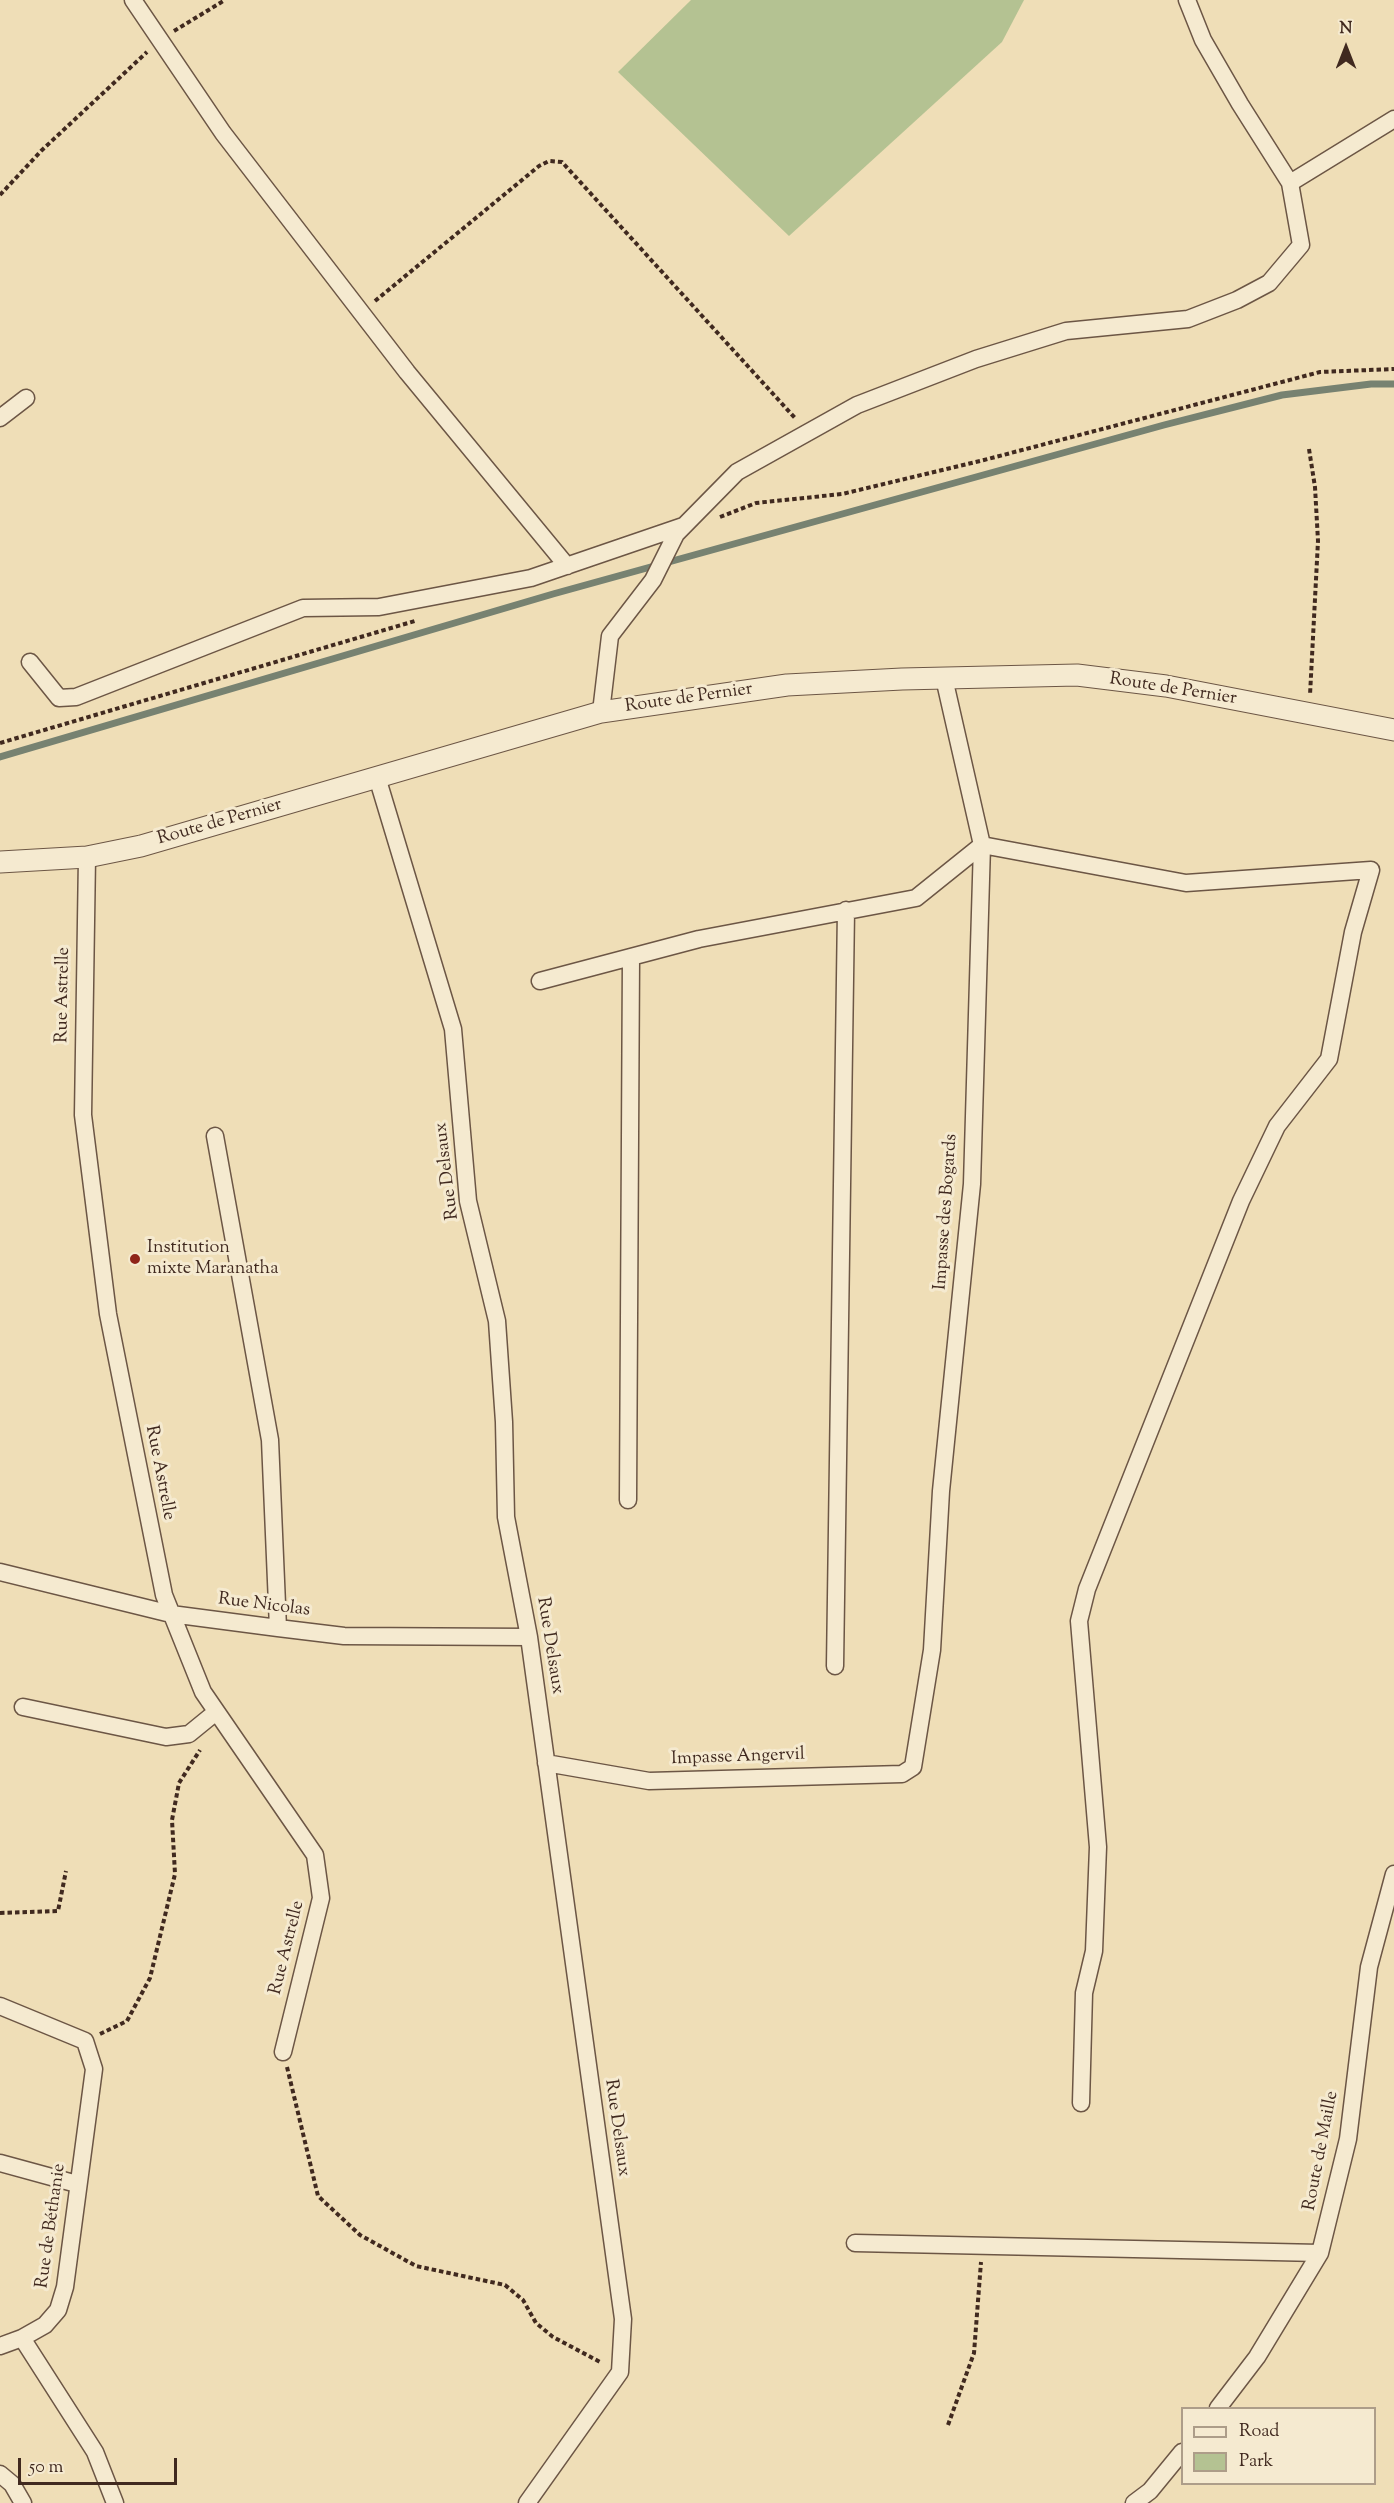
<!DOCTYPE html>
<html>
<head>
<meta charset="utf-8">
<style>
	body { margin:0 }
	#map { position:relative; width:1394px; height:2503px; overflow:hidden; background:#efdeb7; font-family:"Sorts Mill Goudy",serif }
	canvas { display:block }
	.legend { position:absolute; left:1181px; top:2407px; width:195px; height:78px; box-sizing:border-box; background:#f5ead0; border:2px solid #ad9d89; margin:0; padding:8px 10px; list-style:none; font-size:18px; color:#40291f }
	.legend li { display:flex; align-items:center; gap:12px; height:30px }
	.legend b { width:30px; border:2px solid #ad9d89 }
	.north { position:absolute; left:1316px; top:18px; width:60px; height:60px; -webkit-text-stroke:4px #f5ead0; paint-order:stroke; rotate:0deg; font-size:16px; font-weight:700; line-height:24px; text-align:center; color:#40291f }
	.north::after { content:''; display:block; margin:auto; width:21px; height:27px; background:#40291f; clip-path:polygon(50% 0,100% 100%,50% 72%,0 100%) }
	.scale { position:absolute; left:18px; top:2458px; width:159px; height:27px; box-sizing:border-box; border:3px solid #40291f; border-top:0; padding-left:8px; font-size:18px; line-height:21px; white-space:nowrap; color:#40291f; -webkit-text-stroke:4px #f5ead0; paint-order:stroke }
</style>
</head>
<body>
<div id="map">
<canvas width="1394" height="2503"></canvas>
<ul class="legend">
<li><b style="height:8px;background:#f5ead0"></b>Road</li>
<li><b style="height:16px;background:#b4c292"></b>Park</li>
</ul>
<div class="north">N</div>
<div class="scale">50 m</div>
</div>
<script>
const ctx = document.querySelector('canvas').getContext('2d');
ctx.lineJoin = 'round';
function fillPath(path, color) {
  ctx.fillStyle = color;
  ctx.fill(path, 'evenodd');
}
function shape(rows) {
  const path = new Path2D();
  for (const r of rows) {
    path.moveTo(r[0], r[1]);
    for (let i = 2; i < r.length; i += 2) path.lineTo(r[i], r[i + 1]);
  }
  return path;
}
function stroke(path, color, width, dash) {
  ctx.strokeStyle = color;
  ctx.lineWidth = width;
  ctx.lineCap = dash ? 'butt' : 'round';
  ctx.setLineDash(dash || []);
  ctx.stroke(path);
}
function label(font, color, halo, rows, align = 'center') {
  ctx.font = font + ' "Sorts Mill Goudy",serif';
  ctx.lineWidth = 6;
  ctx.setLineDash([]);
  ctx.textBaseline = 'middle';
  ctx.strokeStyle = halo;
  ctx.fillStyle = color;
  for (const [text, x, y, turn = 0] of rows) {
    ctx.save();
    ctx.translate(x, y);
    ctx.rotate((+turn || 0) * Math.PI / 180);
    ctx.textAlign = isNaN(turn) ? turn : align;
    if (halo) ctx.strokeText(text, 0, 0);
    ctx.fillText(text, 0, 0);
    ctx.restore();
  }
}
fillPath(shape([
	[691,0,1024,0,1002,42,789,236,618,72]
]), '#b4c292');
stroke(shape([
	[0,757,553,594,1164,425,1282,395,1371,384,1394,384]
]), '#778271', 7);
const minor = shape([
	[133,0,223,133,407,372,567,566],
	[1290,183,1394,119],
	[0,418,26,398],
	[30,662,59,698,76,697,303,608,379,607,531,578,683,526],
	[601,712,610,636,653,580,676,534,737,472,857,405,976,359,1066,331,1188,319,1237,300,1269,283,1301,245,1290,183,1240,104,1203,40,1187,0],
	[377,777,453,1029,468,1201,497,1321,504,1422,506,1517,529,1637,623,2319,620,2372,527,2503],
	[87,857,83,1115,108,1314,164,1595,203,1692,315,1855,321,1898,283,2052],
	[540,981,699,939,916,898,982,845,1186,883,1371,870,1353,932,1329,1059,1277,1126,1241,1201,1087,1589,1079,1621,1098,1847,1094,1951,1084,1993,1081,2103],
	[215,1136,270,1440,278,1628],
	[628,1500,631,957],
	[0,1572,171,1614,278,1628,344,1636,529,1637],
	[835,1666,846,910],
	[23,1707,166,1737,189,1734,216,1712],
	[546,1763,649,1781,902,1774,913,1767,932,1650,941,1491,972,1184,982,845,944,678],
	[0,2006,85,2041,94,2069,65,2287,58,2310,45,2325,22,2338,95,2452,115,2503],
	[0,2163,77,2184],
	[855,2243,1320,2253],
	[0,2346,22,2338],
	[1218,2408,1257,2357,1320,2253,1348,2139,1369,1967,1394,1874],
	[0,2474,12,2484,23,2503],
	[1134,2503,1150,2491,1182,2452]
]);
const tertiary = shape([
	[0,862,87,857,141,846,601,712,787,685,902,679,1077,675,1166,686,1394,730]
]);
stroke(minor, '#6c5645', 19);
stroke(tertiary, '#6c5645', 23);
stroke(shape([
	[174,31,225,0],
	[0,195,41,151,147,52],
	[375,301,539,166,549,161,562,162,795,418],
	[1309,449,1315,487,1318,541,1310,695],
	[720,517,756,503,842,494,984,460,1320,372,1394,369],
	[0,743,415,621],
	[0,1913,58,1911,66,1871],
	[100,2034,127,2021,150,1978,175,1874,172,1820,179,1783,200,1750],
	[287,2067,318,2196,360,2235,416,2266,505,2285,523,2300,536,2323,553,2337,602,2363],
	[948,2425,974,2353,981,2262]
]), '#40291f', 4, [4.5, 3]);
stroke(minor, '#f5ead0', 16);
stroke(tertiary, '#f5ead0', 21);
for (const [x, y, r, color] of [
	[135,1259,6,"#8f2418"]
]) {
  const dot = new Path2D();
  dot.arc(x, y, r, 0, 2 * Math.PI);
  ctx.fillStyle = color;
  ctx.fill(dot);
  stroke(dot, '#f5ead0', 2);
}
label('18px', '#40291f', '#f5ead0', [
	["Route de Pernier",1173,690,9],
	["Route de Pernier",689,699,-8],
	["Route de Pernier",220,823,-16],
	["Rue Astrelle",64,995,-89],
	["Rue Delsaux",448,1171,-97],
	["Impasse des Bogards",947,1212,-86],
	["Rue Astrelle",159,1473,79],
	["Rue Nicolas",264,1606,7],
	["Rue Delsaux",549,1646,81],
	["Impasse Angervil",738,1758,-2],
	["Rue Astrelle",288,1948,-76],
	["Rue Delsaux",616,2128,82],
	["Route de Maille",1322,2151,-79],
	["Rue de Béthanie",52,2226,-82]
]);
label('18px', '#40291f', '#f5ead0', [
	["Institution",147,1249],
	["mixte Maranatha",147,1270]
], 'left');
</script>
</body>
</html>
